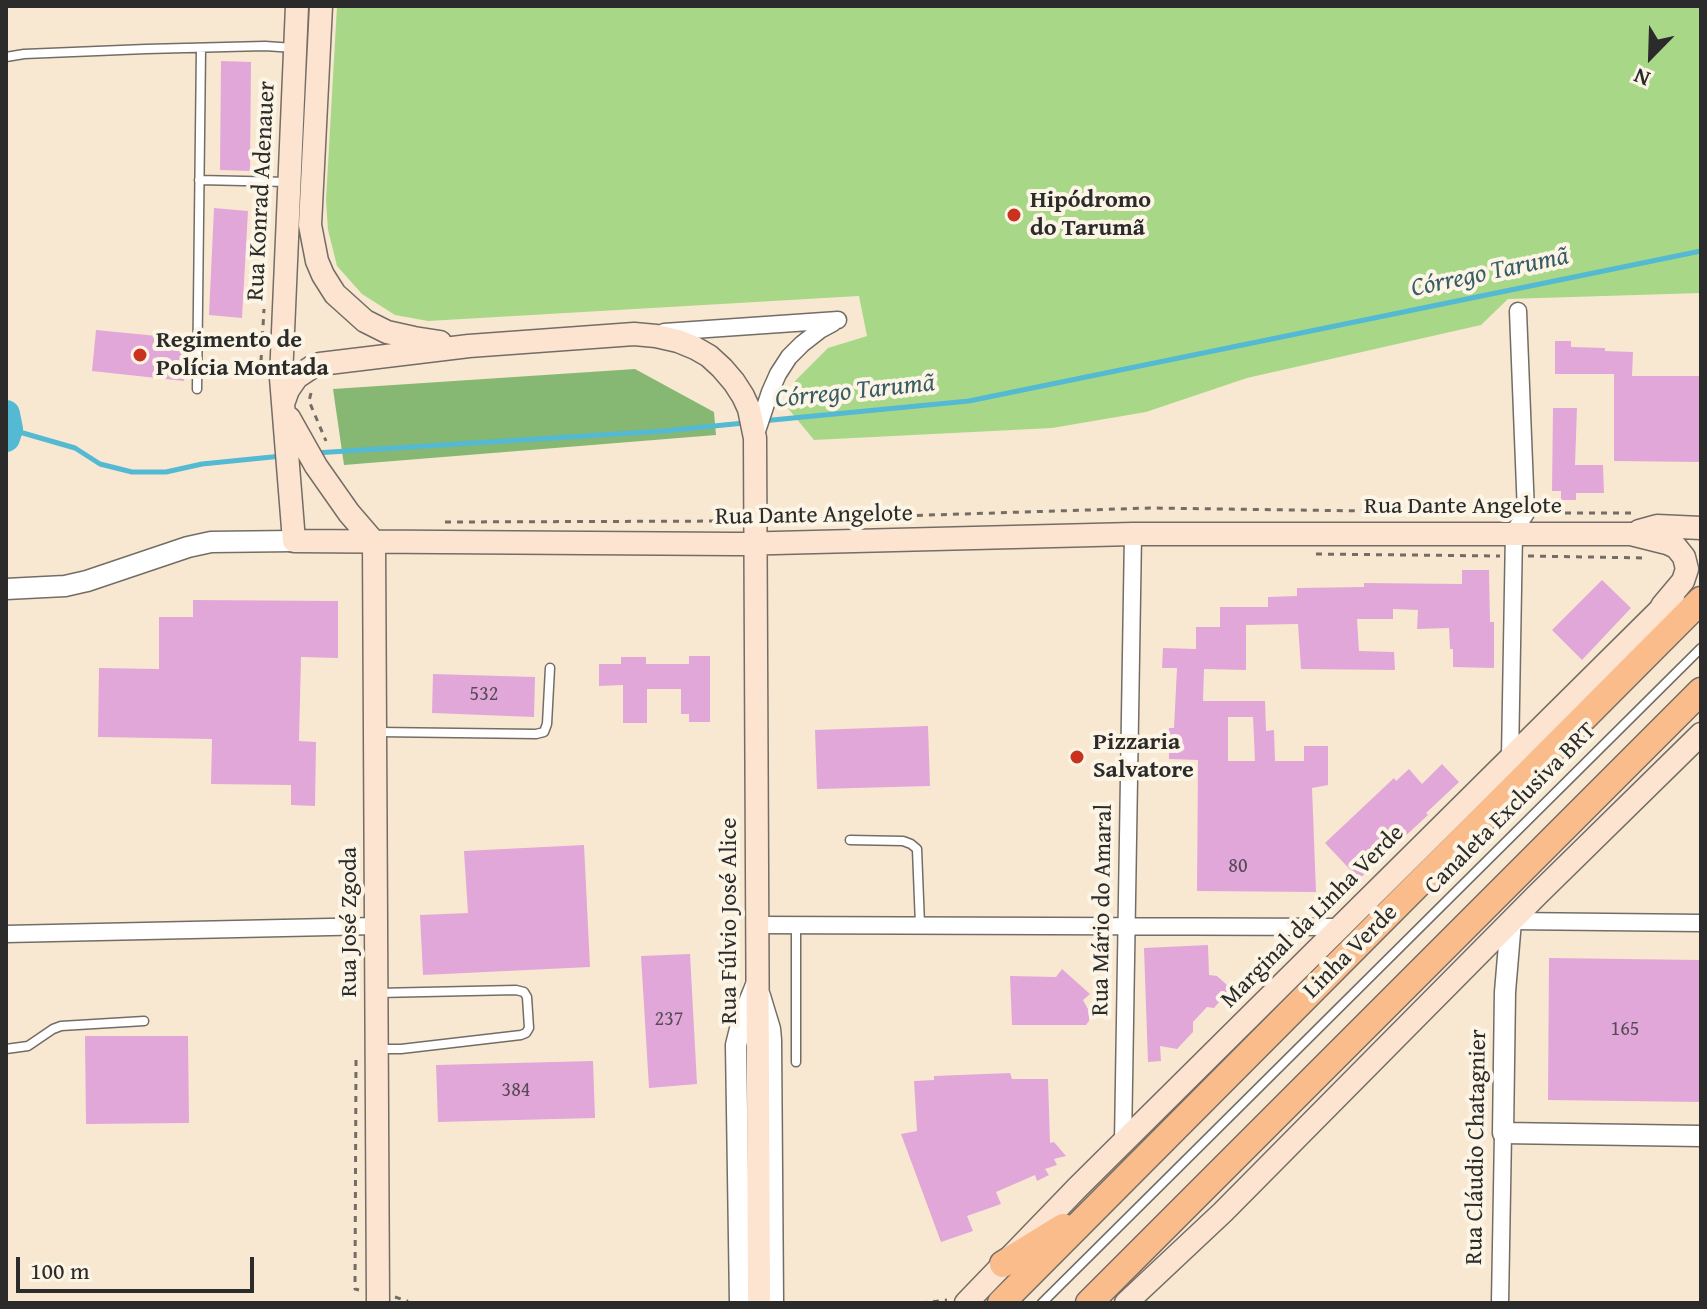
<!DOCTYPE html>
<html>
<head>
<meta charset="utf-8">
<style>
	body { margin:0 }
	#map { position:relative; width:1707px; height:1309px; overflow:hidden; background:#f8e8d1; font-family:"Gentium Book Plus",serif }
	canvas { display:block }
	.frame { position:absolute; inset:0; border:8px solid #2b2b2b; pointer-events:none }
	.north { position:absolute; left:1611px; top:16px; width:80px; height:80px; -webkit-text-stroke:6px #fcf5e5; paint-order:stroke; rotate:203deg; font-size:22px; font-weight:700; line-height:32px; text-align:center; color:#2b2b2b }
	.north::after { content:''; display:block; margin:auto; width:28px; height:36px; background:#2b2b2b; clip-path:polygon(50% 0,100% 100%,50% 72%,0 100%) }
	.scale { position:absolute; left:16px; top:1257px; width:238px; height:36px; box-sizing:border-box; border:4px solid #2b2b2b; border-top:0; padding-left:10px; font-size:24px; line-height:28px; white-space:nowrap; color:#2b2b2b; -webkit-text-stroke:6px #fcf5e5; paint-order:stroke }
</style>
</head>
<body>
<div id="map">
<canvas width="1707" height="1309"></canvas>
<div class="frame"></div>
<div class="north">N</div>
<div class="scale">100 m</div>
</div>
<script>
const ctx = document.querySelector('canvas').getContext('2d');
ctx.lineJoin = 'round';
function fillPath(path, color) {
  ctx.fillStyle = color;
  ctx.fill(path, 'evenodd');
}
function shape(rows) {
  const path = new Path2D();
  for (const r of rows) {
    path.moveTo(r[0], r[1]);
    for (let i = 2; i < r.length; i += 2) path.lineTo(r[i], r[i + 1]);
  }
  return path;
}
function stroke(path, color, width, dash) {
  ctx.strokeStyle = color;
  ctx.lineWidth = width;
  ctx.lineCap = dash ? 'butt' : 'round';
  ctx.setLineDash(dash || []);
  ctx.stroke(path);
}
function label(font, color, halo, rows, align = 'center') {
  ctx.font = font + ' "Gentium Book Plus",serif';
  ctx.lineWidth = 8;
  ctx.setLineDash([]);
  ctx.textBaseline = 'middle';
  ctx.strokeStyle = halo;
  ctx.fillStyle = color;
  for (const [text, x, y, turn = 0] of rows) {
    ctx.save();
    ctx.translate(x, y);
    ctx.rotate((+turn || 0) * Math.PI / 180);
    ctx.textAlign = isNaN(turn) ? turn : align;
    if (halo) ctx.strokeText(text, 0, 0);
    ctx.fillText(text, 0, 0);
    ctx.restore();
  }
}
fillPath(shape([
	[337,6,1701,6,1701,293,1508,299,1481,325,1247,378,1146,412,1052,428,814,440,786,406,795,381,828,348,867,336,859,296,428,321,395,315,362,294,337,266,328,230,326,200]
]), '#a8d887');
fillPath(shape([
	[635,369,714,412,716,435,344,465,333,389]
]), '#86b874');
stroke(shape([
	[762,421,969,401,1701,251],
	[9,429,75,448,100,464,132,472,166,472,202,464,282,456],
	[315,453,664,431,744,423]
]), '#54b9d2', 5);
stroke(shape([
	[6,414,9,429,6,438]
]), '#54b9d2', 28);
fillPath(shape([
	[221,61,251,62,250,171,220,170],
	[214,208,248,211,242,318,209,315],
	[96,330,188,339,184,381,92,371],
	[1555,341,1571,341,1571,347,1605,348,1605,351,1633,352,1632,376,1701,376,1701,462,1614,461,1614,374,1555,374],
	[1553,408,1577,408,1575,465,1603,465,1604,493,1576,493,1576,500,1561,500,1561,491,1552,491],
	[1462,570,1489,570,1490,622,1494,622,1494,668,1453,667,1453,649,1450,649,1449,628,1417,629,1418,610,1393,609,1393,619,1357,619,1359,651,1394,652,1395,670,1301,669,1298,624,1246,625,1246,670,1204,669,1203,701,1265,701,1266,731,1274,730,1275,761,1304,761,1304,746,1328,746,1328,785,1312,788,1316,892,1197,891,1198,760,1169,759,1169,728,1174,728,1177,668,1162,668,1163,648,1196,649,1196,627,1220,627,1220,607,1268,607,1268,597,1297,596,1297,588,1364,587,1364,583,1462,584],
	[1228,717,1253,717,1255,761,1228,761],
	[1602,580,1631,608,1582,660,1552,630],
	[193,600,338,601,338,658,301,657,299,741,316,742,315,806,291,805,291,785,211,784,212,739,98,737,99,668,159,669,159,617,193,617],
	[689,656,710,656,710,722,689,722,689,714,681,714,681,689,647,689,647,723,623,723,623,685,599,686,599,664,621,664,621,657,646,657,646,664,689,664],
	[433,674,535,677,534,717,432,713],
	[928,726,930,786,817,789,815,730],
	[1442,764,1459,782,1426,813,1428,815,1359,879,1325,843,1394,778,1396,781,1409,769,1422,784],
	[584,845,590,967,423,975,420,915,468,913,464,851],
	[1208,945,1209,975,1217,976,1227,985,1227,993,1214,1008,1207,1007,1193,1022,1193,1032,1177,1049,1160,1046,1161,1061,1148,1062,1144,948],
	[690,954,697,1084,649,1088,641,956],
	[1549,958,1701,960,1701,1102,1548,1100],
	[1062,969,1090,994,1083,1000,1089,1011,1089,1021,1086,1025,1012,1025,1010,976,1056,977],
	[85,1036,188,1036,189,1123,86,1124],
	[593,1061,595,1118,438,1122,436,1065],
	[1010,1073,1012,1079,1048,1079,1050,1143,1054,1142,1066,1156,1054,1159,1057,1165,1045,1169,1049,1175,1037,1181,1035,1175,996,1192,1001,1204,967,1216,973,1231,941,1242,901,1134,917,1131,914,1081,934,1080,934,1076]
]), '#e1a7d9');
const service = shape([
	[6,57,24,54,146,49,265,46,294,48],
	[199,180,288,182],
	[197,389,201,48],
	[378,732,536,734,544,732,547,724,550,668],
	[850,840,903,841,911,844,917,849,920,925],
	[6,1049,28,1046,53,1029,61,1026,144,1021],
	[378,1049,401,1049,521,1035,526,1033,529,1028,527,997,524,992,516,990,378,993],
	[796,1062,796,925],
	[1042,1303,1701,648]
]);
const minor = shape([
	[664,332,838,320],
	[756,434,770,392,778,374,789,357,802,344,820,330,833,323],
	[1510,758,1514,532,1526,513,1518,311],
	[1511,921,1701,923],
	[756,925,1340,927],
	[6,934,376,926],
	[1123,1142,1133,534],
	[1500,1303,1503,1133]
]);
const tertiary = shape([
	[6,589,65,586,87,581,188,547,211,542,294,541],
	[1511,921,1505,992,1503,1133,1701,1136],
	[760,996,770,1029,771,1040,773,1303],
	[740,1303,736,1045,743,1017,756,985]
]);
const secondary = shape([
	[297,6,281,378,294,541,735,544,1133,534,1631,534,1667,543,1676,547,1684,557,1687,569,1683,581,1662,606],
	[321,6,310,225,317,261,323,275,335,294,365,321,387,332,414,338,440,342],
	[284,401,288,390,297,377,312,367,320,364,469,346,634,334,656,336,678,341,695,348,709,356,722,368,734,382,743,396,749,409,755,438,759,1298],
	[289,418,316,466,349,513,374,542],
	[1639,531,1657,526,1701,528],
	[374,542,378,1303],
	[966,1303,1078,1187,1673,597],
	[1126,1303,1223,1212,1537,895,1701,734]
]);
const trunk = shape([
	[1003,1264,1063,1227],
	[1001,1303,1701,600],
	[1089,1303,1701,691]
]);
stroke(service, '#736d65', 11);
stroke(minor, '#736d65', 19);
stroke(tertiary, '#736d65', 23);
stroke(secondary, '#736d65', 25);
stroke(trunk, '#736d65', 29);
stroke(shape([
	[261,361,264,309],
	[311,393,309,401,326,441],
	[1541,513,1633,513],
	[773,520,1150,508,1509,513],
	[445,522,737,521],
	[1316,554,1500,556],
	[1528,556,1648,558],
	[356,1060,355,1289,359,1290],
	[395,1297,407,1301,407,1303],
	[921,1303,947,1300]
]), '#736d65', 3, [6, 6]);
stroke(service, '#fff', 8);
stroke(minor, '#fff', 16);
stroke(tertiary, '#fff', 20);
stroke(secondary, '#fde4d1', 22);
stroke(trunk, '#fabc8b', 26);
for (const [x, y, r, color] of [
	[1014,215,8,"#c8321e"],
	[140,355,8,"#c8321e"],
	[1077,757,8,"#c8321e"]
]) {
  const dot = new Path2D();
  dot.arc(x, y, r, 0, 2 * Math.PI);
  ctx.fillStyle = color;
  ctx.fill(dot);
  stroke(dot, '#fcf5e5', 3);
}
label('20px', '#584a56', null, [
	["532",484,695],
	["80",1238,867],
	["237",669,1020],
	["165",1625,1030],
	["384",516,1091]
]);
label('24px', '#2b2b2b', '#fcf5e5', [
	["Rua Konrad Adenauer",262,191,-87],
	["Rua Dante Angelote",1463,507],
	["Rua Dante Angelote",814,516,-1],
	["Canaleta Exclusiva BRT",1511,809,-45],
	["Rua Mário do Amaral",1103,910,-89],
	["Marginal da Linha Verde",1313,917,-45],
	["Rua Fúlvio José Alice",730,921,-90],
	["Rua José Zgoda",350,922,-90],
	["Linha Verde",1351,952,-45],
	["Rua Cláudio Chatagnier",1477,1147,-89]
]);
label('bold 24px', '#2b2b2b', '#fcf5e5', [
	["Hipódromo",1030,201],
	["do Tarumã",1030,229],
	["Regimento de",156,341],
	["Polícia Montada",156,369],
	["Pizzaria",1093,743],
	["Salvatore",1093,771]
], 'left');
label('italic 26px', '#395d65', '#fcf5e5', [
	["Córrego Tarumã",1490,273,-12],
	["Córrego Tarumã",855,392,-6]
]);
</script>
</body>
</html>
